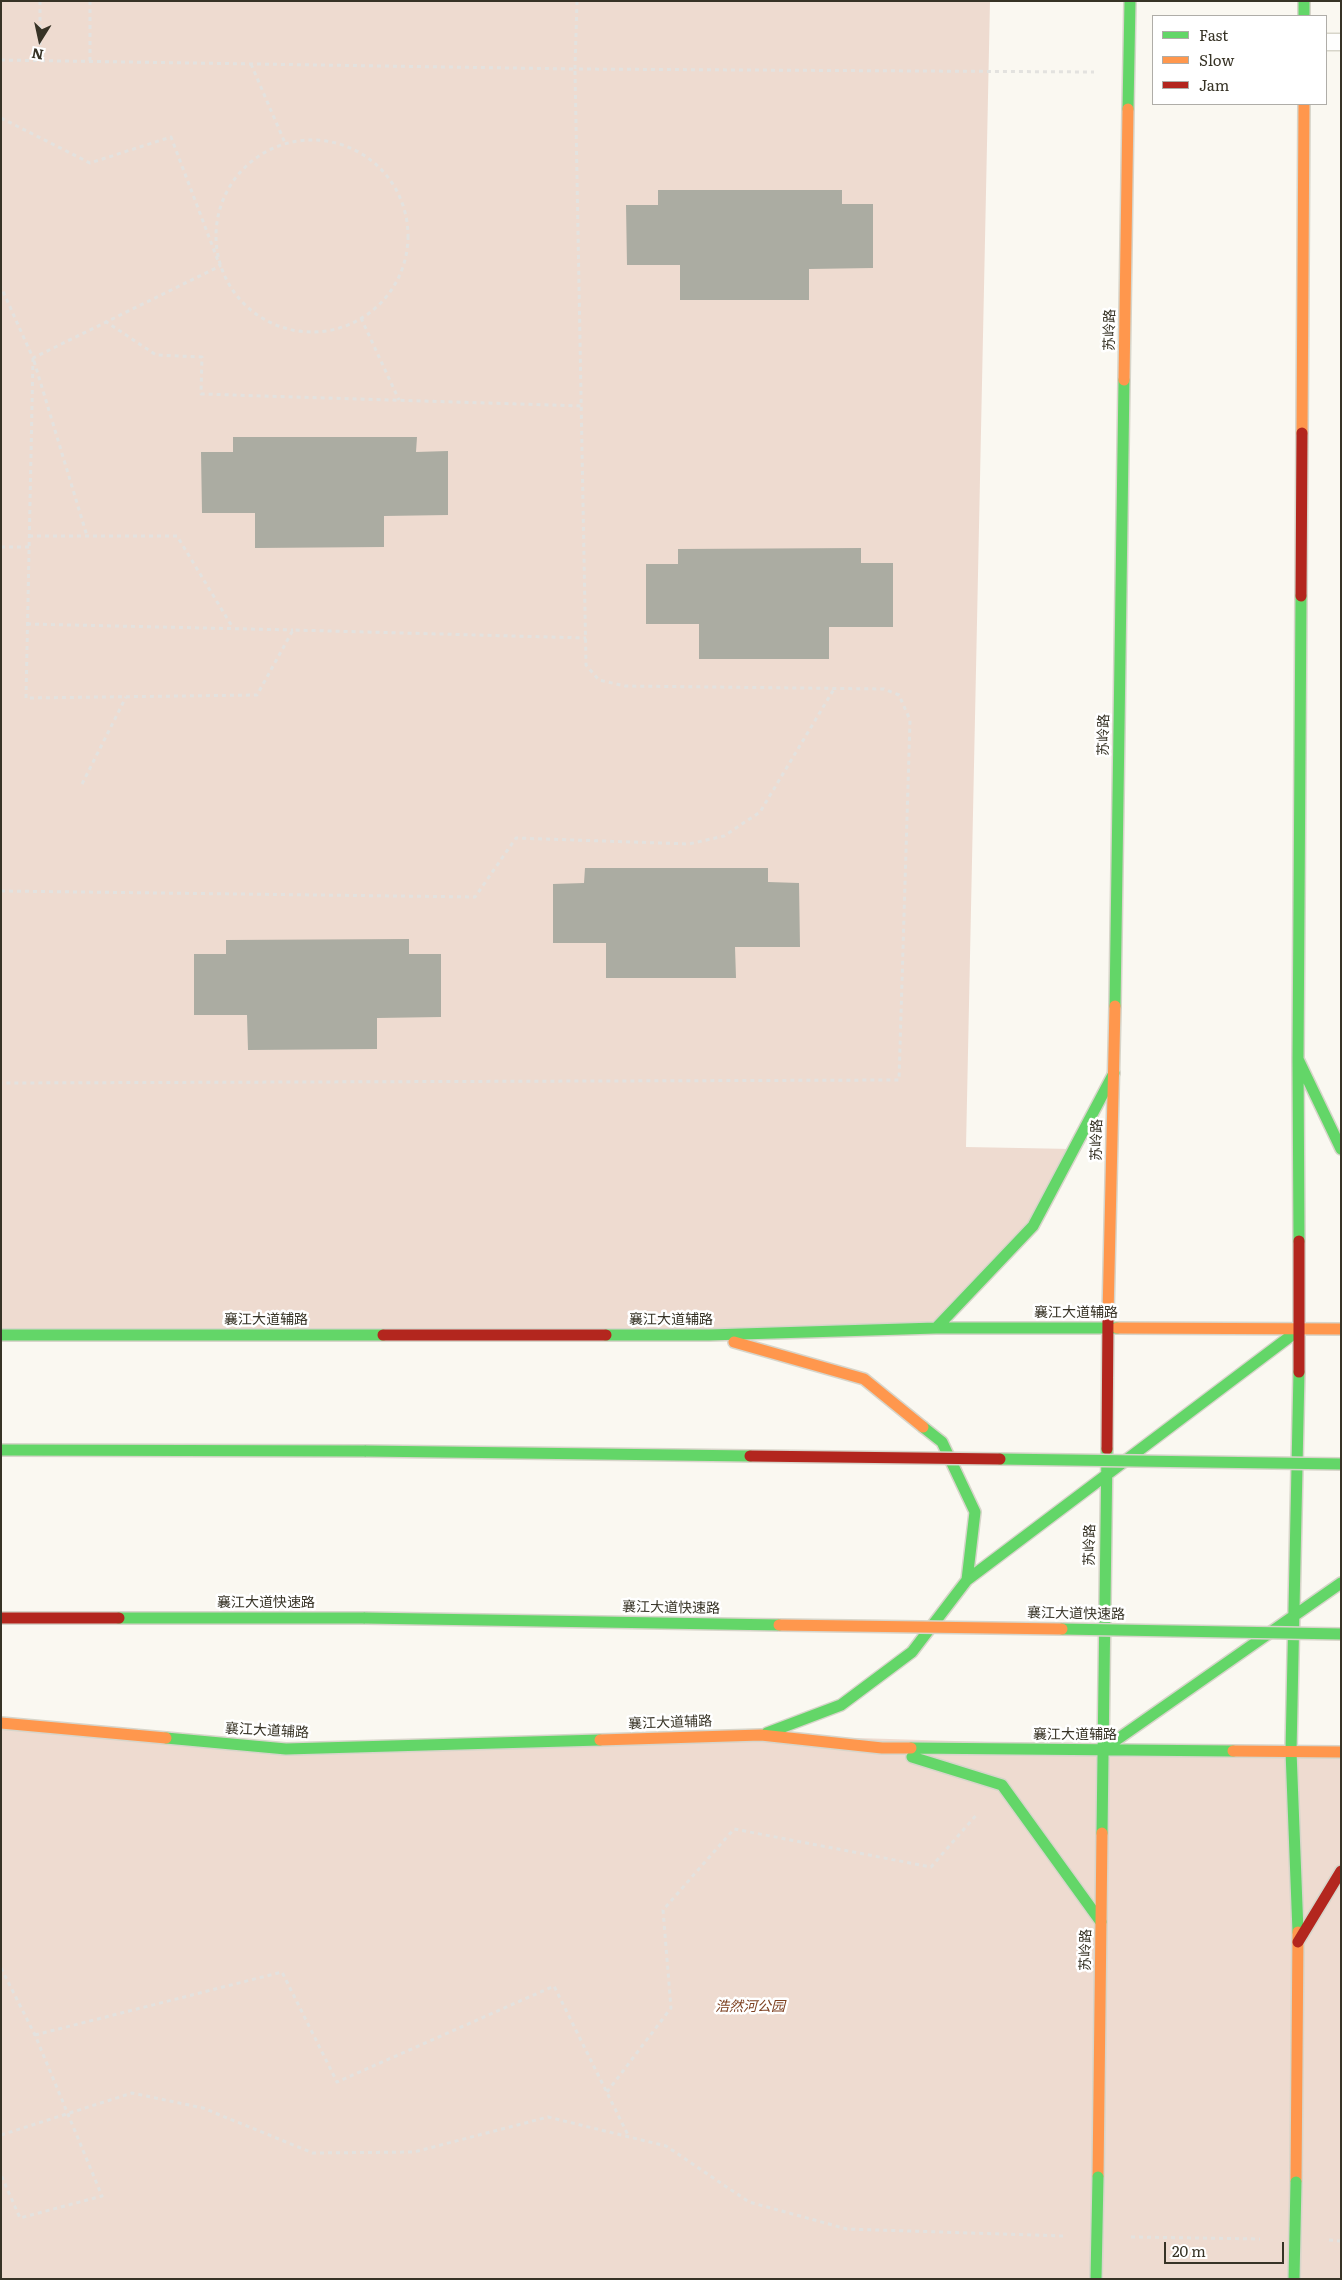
<!DOCTYPE html>
<html>
<head>
<meta charset="utf-8">
<style>
	body { margin:0 }
	#map { position:relative; width:1342px; height:2280px; overflow:hidden; background:#faf8f1; font-family:Literata,serif }
	canvas { display:block }
	.frame { position:absolute; inset:0; border:2px solid #373326; pointer-events:none }
	.legend { position:absolute; left:1152px; top:15px; width:175px; height:90px; box-sizing:border-box; background:#fff; border:1px solid #afada8; margin:0; padding:6px 9px; list-style:none; font-size:15px; color:#373326 }
	.legend li { display:flex; align-items:center; gap:10px; height:25px }
	.legend b { width:25px; border:1px solid #afada8 }
	.north { position:absolute; left:15px; top:15px; width:50px; height:50px; -webkit-text-stroke:4px #fff; paint-order:stroke; rotate:190deg; font-size:14px; font-weight:700; line-height:20px; text-align:center; color:#373326 }
	.north::after { content:''; display:block; margin:auto; width:18px; height:22px; background:#373326; clip-path:polygon(50% 0,100% 100%,50% 72%,0 100%) }
	.scale { position:absolute; left:1164px; top:2242px; width:120px; height:22px; box-sizing:border-box; border:2px solid #373326; border-top:0; padding-left:6px; font-size:15px; line-height:18px; white-space:nowrap; color:#373326; -webkit-text-stroke:4px #fff; paint-order:stroke }
</style>
</head>
<body>
<div id="map">
<canvas width="1342" height="2280"></canvas>
<div class="frame"></div>
<ul class="legend">
<li><b style="height:6px;background:#63d668"></b>Fast</li>
<li><b style="height:6px;background:#ff974d"></b>Slow</li>
<li><b style="height:6px;background:#b3261e"></b>Jam</li>
</ul>
<div class="north">N</div>
<div class="scale">20 m</div>
</div>
<script>
const ctx = document.querySelector('canvas').getContext('2d');
ctx.lineJoin = 'round';
function fillPath(path, color) {
  ctx.fillStyle = color;
  ctx.fill(path, 'evenodd');
}
function shape(rows) {
  const path = new Path2D();
  for (const r of rows) {
    if (r.length === 3) {
      path.moveTo(r[0] + r[2], r[1]);
      path.arc(r[0], r[1], r[2], 0, 2 * Math.PI);
      continue;
    }
    path.moveTo(r[0], r[1]);
    for (let i = 2; i < r.length; i += 2) path.lineTo(r[i], r[i + 1]);
  }
  return path;
}
function stroke(path, color, width, dash) {
  ctx.strokeStyle = color;
  ctx.lineWidth = width;
  ctx.lineCap = dash ? 'butt' : 'round';
  ctx.setLineDash(dash || []);
  ctx.stroke(path);
}
function label(font, color, halo, rows, align = 'center') {
  ctx.font = font + ' Literata,"Noto Sans SC",serif';
  ctx.lineWidth = 5;
  ctx.setLineDash([]);
  ctx.textBaseline = 'middle';
  ctx.strokeStyle = halo;
  ctx.fillStyle = color;
  for (const [text, x, y, turn = 0] of rows) {
    ctx.save();
    ctx.translate(x, y);
    ctx.rotate((+turn || 0) * Math.PI / 180);
    ctx.textAlign = isNaN(turn) ? turn : align;
    if (halo) ctx.strokeText(text, 0, 0);
    ctx.fillText(text, 0, 0);
    ctx.restore();
  }
}
fillPath(shape([
	[1,1,990,1,966,1147,1073,1149,1033,1226,936,1328,1,1335],
	[1,1723,286,1749,761,1735,1341,1753,1341,2279,1,2279]
]), '#eedbd0');
fillPath(shape([
	[658,190,842,190,842,204,873,204,873,268,809,269,809,300,680,300,680,265,627,265,626,205,658,205],
	[233,437,417,437,416,452,448,451,448,515,384,516,384,547,255,548,255,513,202,513,201,452,233,452],
	[861,548,861,563,893,563,893,627,829,627,829,659,699,659,699,624,646,624,646,564,678,564,678,549],
	[585,868,768,868,768,882,799,883,800,947,735,947,736,978,606,978,606,943,553,943,553,884,584,883],
	[409,939,409,954,441,954,441,1017,377,1018,377,1049,248,1050,247,1015,194,1015,194,954,226,954,226,940]
]), '#abaca2');
const lane = shape([
	[1326,42,1341,42]
]);
const fast = shape([
	[1304,1,1304,16],
	[1128,109,1130,1],
	[1115,1006,1124,380],
	[1298,1059,1341,1149],
	[1299,1241,1298,1059,1301,596],
	[936,1328,1033,1226,1114,1073],
	[1,1335,383,1335],
	[606,1335,709,1335,936,1328,1117,1328],
	[1,1450,366,1451],
	[967,1580,1300,1329],
	[119,1618,365,1618],
	[767,1733,841,1705,912,1652,967,1580,975,1512,942,1442,923,1427],
	[166,1738,286,1749,600,1740],
	[911,1748,1233,1751],
	[1102,1750,1341,1583],
	[912,1757,1002,1785,1101,1922],
	[1102,1833,1107,1449],
	[1298,1932,1291,1751,1299,1372]
]);
const slow = shape([
	[1124,380,1128,109],
	[1302,433,1304,104],
	[1108,1315,1115,1006],
	[1117,1328,1341,1329],
	[734,1342,864,1379,923,1427],
	[1,1723,166,1738],
	[600,1740,761,1735,882,1748,911,1748],
	[1233,1751,1341,1752],
	[1098,2177,1102,1833],
	[1296,2182,1298,1932]
]);
const jam = shape([
	[1301,596,1302,433],
	[383,1335,606,1335],
	[1299,1372,1299,1241],
	[1107,1449,1108,1315],
	[1,1618,119,1618],
	[1298,1942,1341,1871]
]);
stroke(lane, '#d7d5ca', 19);
stroke(fast, '#d7d5ca', 14);
stroke(slow, '#d7d5ca', 14);
stroke(jam, '#d7d5ca', 14);
stroke(shape([
	[40,1,40,60],
	[90,1,90,61],
	[577,1,575,69,1094,72],
	[1,60,575,69,586,665,599,680,625,686,884,689,899,695,910,720,899,1080,1,1083],
	[251,64,285,143],
	[1,118,90,163,171,137,220,266,33,358,1,287],
	[312,236,96],
	[361,318,399,400],
	[105,321,156,355,202,357,201,394,581,406],
	[33,358,26,698,257,695,293,630,586,638],
	[34,361,87,536],
	[29,536,177,536,233,628],
	[1,547,29,547],
	[27,624,293,630],
	[82,784,126,697],
	[1,891,475,897,516,838,689,844,724,836,760,812,834,689],
	[1,1968,35,2035,102,2196,20,2218,1,2175],
	[35,2035,282,1972,337,2082,554,1986,629,2137],
	[607,2092,671,2008,663,1910,734,1829,931,1867,978,1813],
	[1,2135,132,2093,203,2108,313,2153,414,2152,548,2117,666,2146,749,2202,847,2229,1063,2236],
	[1131,2237,1260,2239],
	[1329,2240,1341,2241]
]), '#e3e2df', 3, [4, 4]);
stroke(lane, '#fefefd', 16);
stroke(fast, '#63d668', 11);
stroke(slow, '#ff974d', 11);
stroke(jam, '#b3261e', 11);
const fastBridge = shape([
	[366,1451,750,1456],
	[1000,1459,1341,1464],
	[365,1618,779,1625],
	[1062,1629,1341,1634],
	[1096,2279,1098,2177],
	[1294,2279,1296,2182]
]);
const slowBridge = shape([
	[779,1625,1062,1629]
]);
const jamBridge = shape([
	[750,1456,1000,1459]
]);
stroke(fastBridge, '#d7d5ca', 14, []);
stroke(slowBridge, '#d7d5ca', 14, []);
stroke(jamBridge, '#d7d5ca', 14, []);
stroke(fastBridge, '#63d668', 11);
stroke(slowBridge, '#ff974d', 11);
stroke(jamBridge, '#b3261e', 11);
label('14px', '#373326', '#fff', [
	["苏岭路",1110,330,-89],
	["苏岭路",1104,735,-89],
	["苏岭路",1097,1140,-89],
	["襄江大道辅路",1076,1313],
	["襄江大道辅路",266,1320],
	["襄江大道辅路",671,1320],
	["苏岭路",1090,1545,-89],
	["襄江大道快速路",266,1603],
	["襄江大道快速路",671,1608,1],
	["襄江大道快速路",1076,1614,1],
	["襄江大道辅路",670,1723,-2],
	["襄江大道辅路",267,1731,3],
	["襄江大道辅路",1075,1735],
	["苏岭路",1086,1950,-89]
]);
label('italic 14px', '#7d4121', '#fff', [
	["浩然河公园",750,2007]
]);
</script>
</body>
</html>
